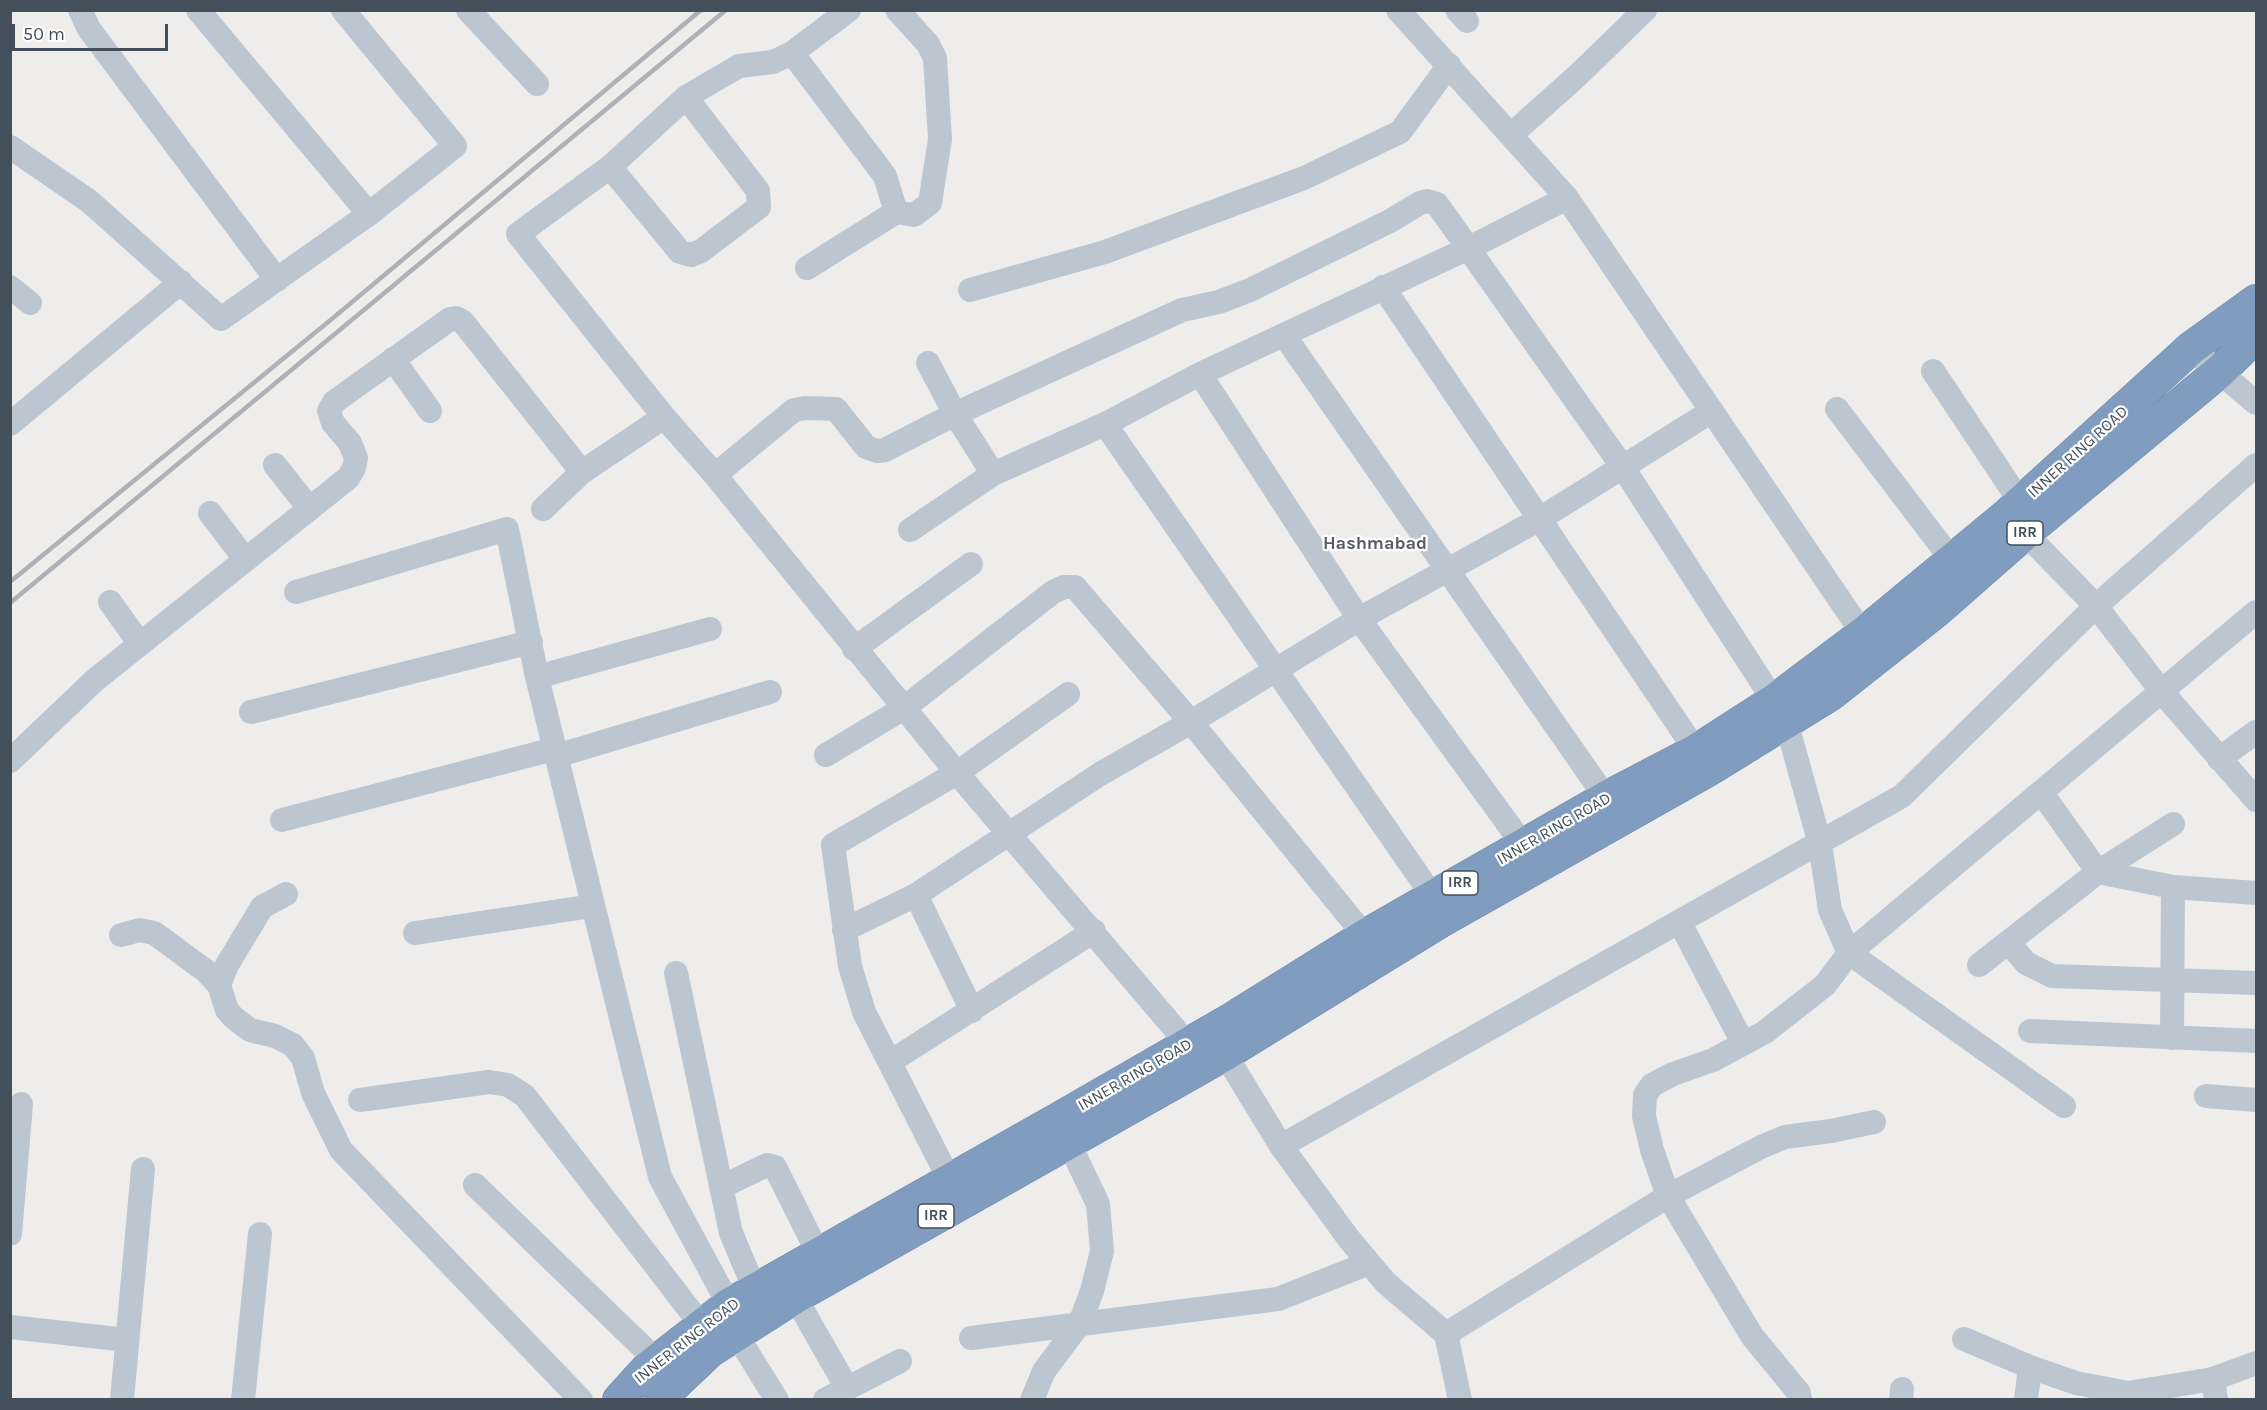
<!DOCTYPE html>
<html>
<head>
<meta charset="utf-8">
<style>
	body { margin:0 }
	#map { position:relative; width:2267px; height:1410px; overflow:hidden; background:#efecec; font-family:Karla,sans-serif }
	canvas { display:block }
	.frame { position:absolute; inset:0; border:12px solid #434f5b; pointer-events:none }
	.scale { position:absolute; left:12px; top:24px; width:156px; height:27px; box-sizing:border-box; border:3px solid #434f5b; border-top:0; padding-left:8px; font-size:18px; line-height:21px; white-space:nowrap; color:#434f5b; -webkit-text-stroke:4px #fff; paint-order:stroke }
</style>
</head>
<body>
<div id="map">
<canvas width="2267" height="1410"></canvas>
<div class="frame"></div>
<div class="scale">50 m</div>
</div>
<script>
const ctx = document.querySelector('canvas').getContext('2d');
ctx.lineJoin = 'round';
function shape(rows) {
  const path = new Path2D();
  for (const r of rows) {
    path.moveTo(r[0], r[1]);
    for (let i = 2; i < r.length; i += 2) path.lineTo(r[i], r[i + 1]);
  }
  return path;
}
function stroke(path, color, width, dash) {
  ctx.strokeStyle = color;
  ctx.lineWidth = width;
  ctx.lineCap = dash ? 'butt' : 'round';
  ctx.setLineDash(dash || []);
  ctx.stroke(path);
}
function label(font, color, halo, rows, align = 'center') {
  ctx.font = font + ' Karla,sans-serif';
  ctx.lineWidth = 4.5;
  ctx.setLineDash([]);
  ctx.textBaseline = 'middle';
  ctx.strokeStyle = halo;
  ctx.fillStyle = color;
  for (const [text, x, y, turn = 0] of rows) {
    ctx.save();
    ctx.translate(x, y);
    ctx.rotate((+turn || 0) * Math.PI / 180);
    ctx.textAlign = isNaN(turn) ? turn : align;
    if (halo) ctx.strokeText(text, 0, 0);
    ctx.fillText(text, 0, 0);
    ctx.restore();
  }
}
const highway = shape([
	[619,1400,648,1368,729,1305,1062,1117,1232,1019,1365,936,1606,798,1696,751,1774,701,1863,634,2007,515,2191,348,2256,301],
	[662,1400,672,1387,710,1351,795,1297,1225,1054,1439,922,1708,770,1831,694,1935,612,2025,533,2220,371,2256,336]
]);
stroke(highway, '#6b88ab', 34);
stroke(shape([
	[80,10,89,29,277,280],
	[198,10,369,214],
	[468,10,537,84],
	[849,10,792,53,773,62,739,66,686,97,610,167,518,234,664,417,715,475,957,773,1198,1056],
	[1398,10,1567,198,1863,634],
	[1457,10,1467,21],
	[792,53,885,176,896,212],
	[1512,134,1577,76,1645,10],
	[10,147,89,201,221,319,369,214,455,146,343,10],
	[610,167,680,252,691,255,701,251,759,207,758,191,686,97],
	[807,268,896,212,914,215,930,203,940,139,935,58,928,44,897,10],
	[10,287,30,303],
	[1383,287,1696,751],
	[970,290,1105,252,1304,178,1400,132,1449,65],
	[1284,335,1606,798],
	[2191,348,2256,403],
	[393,359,430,411],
	[928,363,955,414,1182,310,1219,302,1250,290,1390,221,1420,203,1427,201,1437,204,1622,466,1774,701],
	[1933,371,2021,503],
	[1200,374,1359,619,1524,846],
	[1837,409,1952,560],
	[10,424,181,282],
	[1105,424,1434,898],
	[275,465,309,508],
	[993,474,1105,424,1200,374,1469,248,1567,198],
	[715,475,794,410,805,408,836,409,866,447,877,451,885,450,955,414,993,474,910,530],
	[543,509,582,472,664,417],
	[210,513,245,559],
	[2015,523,2096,606,2162,692,2256,800],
	[296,592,507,529,537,677,660,1177,729,1305],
	[110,602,140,644],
	[854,649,971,564],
	[537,677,710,629],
	[251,712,531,642],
	[1786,721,1820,844,1830,910,1849,953,2064,1106],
	[826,755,904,708,1053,592,1064,587,1075,587,1191,722,1365,936],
	[556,756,770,692],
	[2219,759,2256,732],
	[10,761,95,680,348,478,354,468,356,458,350,443,333,423,329,411,334,402,450,319,456,318,463,322,582,472],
	[2041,792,2098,872,2173,887,2256,893],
	[282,820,554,749],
	[916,895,972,1011],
	[1680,923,1743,1043],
	[844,930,916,895,1100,774,1191,722,1359,619,1538,520,1712,411],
	[415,933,592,906],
	[121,935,140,930,154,933,206,971,219,985,227,1010,233,1017,250,1030,275,1036,293,1045,303,1058,313,1093,341,1150,581,1400],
	[2008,942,2026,963,2052,976,2256,983],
	[1979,965,2098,872,2173,824],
	[676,973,731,1233,755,1290],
	[219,985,227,965,262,907,286,894],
	[2030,1031,2256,1041],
	[2172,1038,2173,887],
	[1225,1054,1281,1146,1349,1239,1386,1283,1446,1334,1460,1400],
	[890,1062,1094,931],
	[2206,1096,2256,1100],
	[360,1100,489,1082,508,1085,525,1096,702,1326],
	[1281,1146,1902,796,2096,606,2256,465],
	[950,1181,864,1012,850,966,833,845,957,773,1068,694],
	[475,1185,657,1361],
	[721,1187,767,1165,775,1167,819,1255],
	[10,1234,21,1104],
	[795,1297,847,1388],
	[10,1327,127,1340],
	[736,1334,777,1400],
	[1446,1334,1668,1196,1761,1147,1785,1137,1831,1131,1874,1122],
	[971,1338,1278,1299,1369,1263],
	[1964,1339,2030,1367,2076,1383,2128,1393,2213,1379,2256,1363],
	[2213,1379,2216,1400],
	[122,1400,143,1169],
	[243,1400,260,1234],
	[825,1400,900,1361],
	[1032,1400,1044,1371,1080,1323,1092,1291,1102,1251,1098,1204,1068,1141],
	[1800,1400,1799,1393,1752,1336,1668,1196,1652,1150,1644,1116,1645,1095,1652,1085,1673,1074,1713,1060,1765,1032,1793,1010,1825,985,1849,953,2256,612],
	[1901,1400,1902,1389],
	[2026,1400,2030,1367]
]), '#bbc6d0', 24);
stroke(highway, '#809dbf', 33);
stroke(shape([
	[10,582,333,318,701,10],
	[10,603,726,10]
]), '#aeb1b7', 4.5);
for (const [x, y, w] of [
	[2025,533,36],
	[1460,883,36],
	[936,1216,36]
]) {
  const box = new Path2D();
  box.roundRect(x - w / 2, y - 12, w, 24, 4.5);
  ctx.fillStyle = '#fff';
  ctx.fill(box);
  stroke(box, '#434f5b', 1.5);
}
label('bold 15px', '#434f5b', null, [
	["IRR",2025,533],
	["IRR",1460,883],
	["IRR",936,1216]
]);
label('16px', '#434f5b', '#fff', [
	["INNER RING ROAD",2078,452,-42],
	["INNER RING ROAD",1554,829,-30],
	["INNER RING ROAD",1135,1075,-30],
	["INNER RING ROAD",687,1341,-38]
]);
label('bold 18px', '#585c62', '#fff', [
	["Hashmabad",1375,544]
]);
</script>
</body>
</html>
